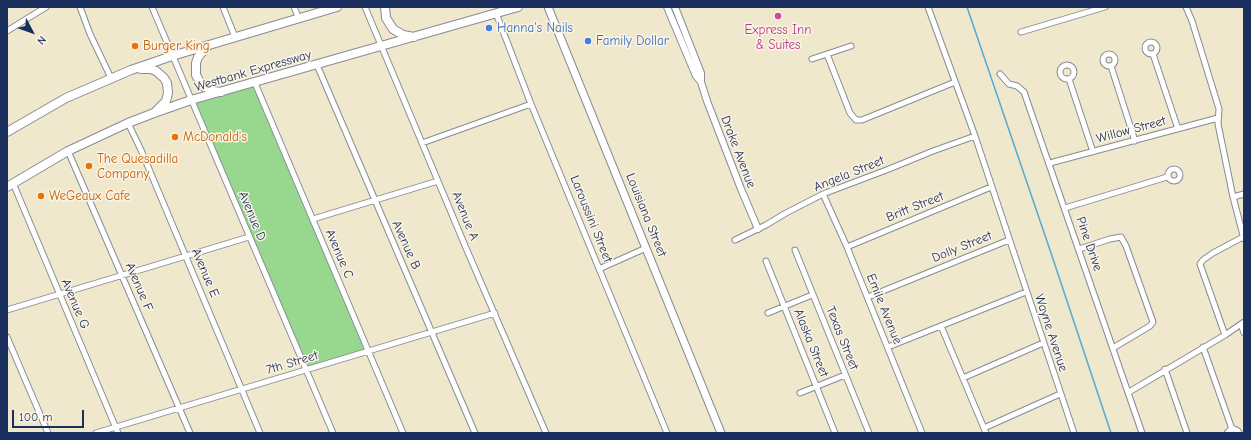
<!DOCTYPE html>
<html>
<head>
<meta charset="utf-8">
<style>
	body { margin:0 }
	#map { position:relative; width:1251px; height:440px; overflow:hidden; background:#f0e8cc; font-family:"Comic Neue",sans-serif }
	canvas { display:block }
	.frame { position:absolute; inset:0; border:8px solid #1b2f5e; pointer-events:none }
	.north { position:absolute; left:12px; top:12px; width:40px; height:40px; -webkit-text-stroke:3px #fcf5e5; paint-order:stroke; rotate:131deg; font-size:11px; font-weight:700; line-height:16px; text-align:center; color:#1b2f5e }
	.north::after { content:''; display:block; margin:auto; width:14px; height:18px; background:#1b2f5e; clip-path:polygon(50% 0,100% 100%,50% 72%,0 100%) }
	.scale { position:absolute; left:12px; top:410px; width:72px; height:18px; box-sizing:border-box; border:2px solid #1b2f5e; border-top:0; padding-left:5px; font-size:12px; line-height:14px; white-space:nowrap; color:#1b2f5e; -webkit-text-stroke:3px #fcf5e5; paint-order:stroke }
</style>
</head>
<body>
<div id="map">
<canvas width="1251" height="440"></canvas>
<div class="frame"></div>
<div class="north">N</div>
<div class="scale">100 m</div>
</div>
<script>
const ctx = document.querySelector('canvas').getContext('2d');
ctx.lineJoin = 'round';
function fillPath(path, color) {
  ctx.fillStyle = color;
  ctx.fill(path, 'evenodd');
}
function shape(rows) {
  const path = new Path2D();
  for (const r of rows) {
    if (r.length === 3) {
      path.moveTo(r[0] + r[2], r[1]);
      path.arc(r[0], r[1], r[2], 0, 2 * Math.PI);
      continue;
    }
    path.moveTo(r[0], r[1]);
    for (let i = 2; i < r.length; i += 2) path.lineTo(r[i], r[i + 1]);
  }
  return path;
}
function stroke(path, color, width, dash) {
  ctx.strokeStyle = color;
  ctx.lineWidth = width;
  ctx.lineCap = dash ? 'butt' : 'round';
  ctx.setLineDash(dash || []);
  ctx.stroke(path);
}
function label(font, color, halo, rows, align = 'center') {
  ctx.font = font + ' "Comic Neue",sans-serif';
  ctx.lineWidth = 3;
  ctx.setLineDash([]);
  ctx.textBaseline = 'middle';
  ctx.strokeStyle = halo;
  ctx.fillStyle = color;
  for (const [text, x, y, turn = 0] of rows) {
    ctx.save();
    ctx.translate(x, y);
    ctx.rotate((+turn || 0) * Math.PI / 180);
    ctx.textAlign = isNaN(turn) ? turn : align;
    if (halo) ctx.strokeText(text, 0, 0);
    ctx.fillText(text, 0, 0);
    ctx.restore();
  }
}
fillPath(shape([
	[255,83,369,351,306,370,191,100]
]), '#97d78e');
stroke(shape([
	[967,7,1051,253,1111,433]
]), '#54a9d0', 1.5);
const minor = shape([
	[80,7,90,34,111,78],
	[152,7,333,433],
	[223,7,235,37],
	[294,7,299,19],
	[365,7,466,248,546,433],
	[928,7,975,136,1074,433],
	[1186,7,1192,21,1219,109,1218,124,1233,197,1244,239],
	[496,13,531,104,667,433],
	[7,31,46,7],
	[1021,32,1105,7],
	[1151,48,6],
	[1109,60,6],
	[827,54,850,113,856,120,862,120,955,82],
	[1153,54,1178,129],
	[812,59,851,46],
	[317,65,475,433],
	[1067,72,7],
	[1111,66,1135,141],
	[1000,74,1009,84,1017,86,1024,92,1142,433],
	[1069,79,1093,152],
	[255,83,403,433],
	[128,123,141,150,260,433],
	[422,143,531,104],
	[68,151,190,433],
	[1050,163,1218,118],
	[1174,175,6],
	[13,183,118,433],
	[823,194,847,247,922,433],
	[1233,197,1244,194],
	[1065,208,1167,177],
	[313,219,438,181],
	[735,240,766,225,786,213,823,194,889,169,933,151,975,136],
	[847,247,991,187],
	[1079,249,1110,239,1121,237,1126,246,1153,322,1150,326,1113,348],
	[795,250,869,433],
	[766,261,835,433],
	[599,269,646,248],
	[868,297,1009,240],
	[7,310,249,237],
	[768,313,812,295],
	[1241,324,1244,333],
	[941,326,986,433],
	[1225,335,1200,264,1203,260,1213,253,1243,237],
	[7,337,48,433],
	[888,347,1026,292],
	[1203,347,1232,429],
	[1165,369,1187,433],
	[963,378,1043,343],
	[1129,392,1225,335,1244,322],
	[800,393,845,375],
	[984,428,1060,394],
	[96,433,495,313],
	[1227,433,1230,430,1234,429,1238,431,1239,433]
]);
const tertiary = shape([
	[667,7,696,76,701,82],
	[675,7,701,73,701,82,707,101,741,189,758,229]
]);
const secondary = shape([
	[548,7,721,433]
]);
const trunk = shape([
	[385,7,386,18,393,29,403,35,414,37],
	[207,47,198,57,196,63,196,75,201,84,205,87,214,91,221,92],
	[141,69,151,69,156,71,164,78,167,83,168,93,166,101,156,111],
	[7,132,66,98,131,70,172,56,337,7],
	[7,187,68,151,128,123,154,113,191,100,518,7]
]);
stroke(minor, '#868c95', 7);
stroke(tertiary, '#868c95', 8);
stroke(secondary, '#868c95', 9);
stroke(trunk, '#868c95', 10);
stroke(minor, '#fff', 5);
stroke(tertiary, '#fff', 6);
stroke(secondary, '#fff', 7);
stroke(trunk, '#fff', 8);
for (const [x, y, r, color] of [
	[778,16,4,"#d1479c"],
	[489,28,4,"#3f7fe0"],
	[588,41,4,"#3f7fe0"],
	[135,46,4,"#e8710a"],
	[175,137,4,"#e8710a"],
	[89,166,4,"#e8710a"],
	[41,196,4,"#e8710a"]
]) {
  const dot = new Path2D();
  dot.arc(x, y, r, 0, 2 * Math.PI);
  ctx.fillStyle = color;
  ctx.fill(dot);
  stroke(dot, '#fcf5e5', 1.5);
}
label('13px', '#366cbe', '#fcf5e5', [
	["Hanna's Nails",497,28],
	["Family Dollar",596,41]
], 'left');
label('13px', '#b23c85', '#fcf5e5', [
	["Express Inn",778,30],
	["& Suites",778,45]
]);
label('13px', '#c56008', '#fcf5e5', [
	["Burger King",143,46],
	["McDonald's",183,137],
	["The Quesadilla",97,159],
	["Company",97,174],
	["WeGeaux Cafe",49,196]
], 'left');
label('13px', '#1b2f5e', '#fcf5e5', [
	["Westbank Expressway",253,71,-16],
	["Willow Street",1131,130,-15],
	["Drake Avenue",738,152,69],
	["Angela Street",849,174,-22],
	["Britt Street",915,207,-22],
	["Louisiana Street",646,215,68],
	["Avenue D",252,216,67],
	["Avenue A",465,216,68],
	["Laroussini Street",591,219,68],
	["Pine Drive",1089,244,71],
	["Avenue B",406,245,66],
	["Dolly Street",962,247,-22],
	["Avenue C",339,254,67],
	["Avenue E",205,273,67],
	["Avenue F",139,287,67],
	["Avenue G",75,304,67],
	["Emile Avenue",884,309,68],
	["Wayne Avenue",1051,333,72],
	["Texas Street",842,338,68],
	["Alaska Street",811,343,68],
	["7th Street",292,363,-17]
]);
</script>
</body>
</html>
